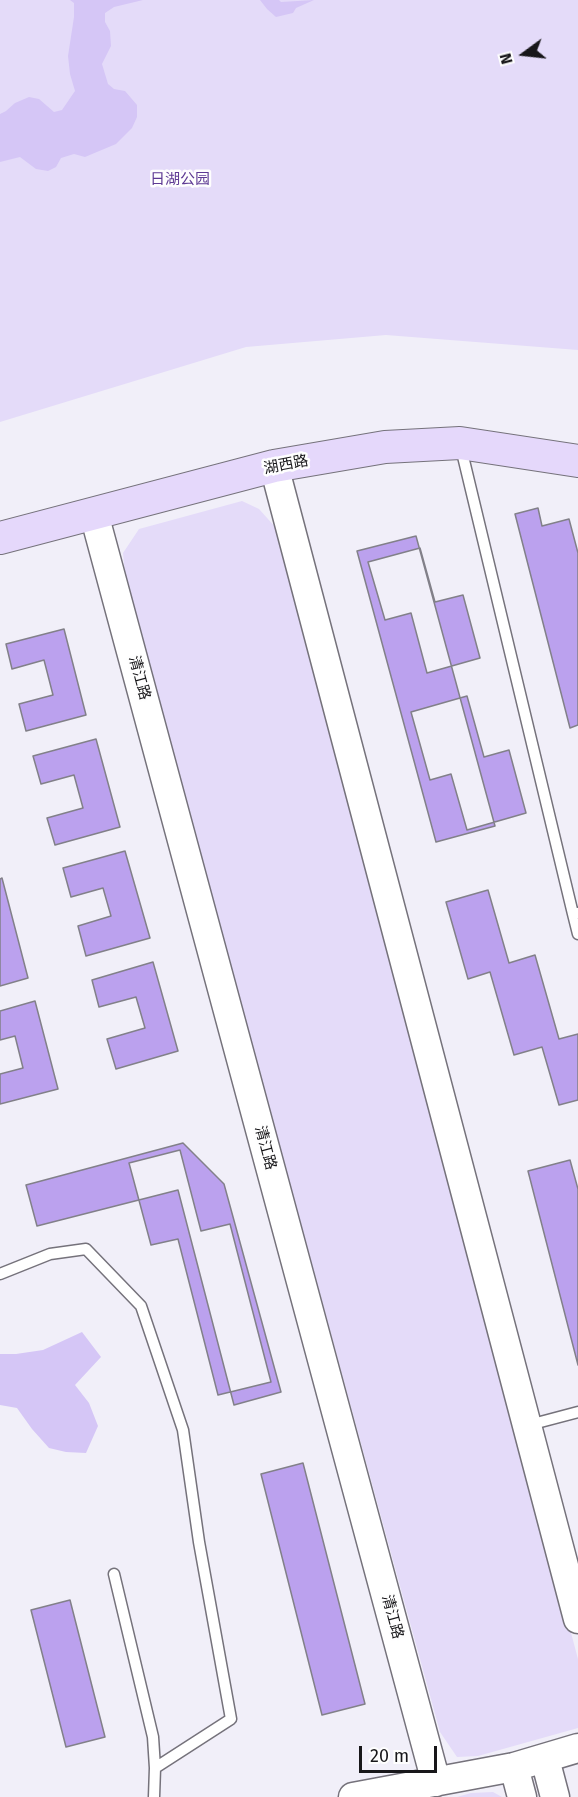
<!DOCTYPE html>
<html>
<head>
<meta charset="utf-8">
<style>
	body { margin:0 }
	#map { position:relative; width:578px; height:1797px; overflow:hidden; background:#f1eff9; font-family:"Fira Sans",sans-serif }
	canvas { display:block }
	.north { position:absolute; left:494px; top:24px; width:60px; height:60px; -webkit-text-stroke:4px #fefefe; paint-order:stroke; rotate:255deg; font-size:16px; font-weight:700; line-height:24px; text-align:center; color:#18171a }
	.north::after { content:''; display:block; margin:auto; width:21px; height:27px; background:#18171a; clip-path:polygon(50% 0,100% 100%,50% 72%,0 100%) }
	.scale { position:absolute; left:359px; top:1746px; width:78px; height:27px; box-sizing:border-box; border:3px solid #18171a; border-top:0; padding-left:8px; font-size:18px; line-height:21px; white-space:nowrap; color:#18171a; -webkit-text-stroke:4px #fefefe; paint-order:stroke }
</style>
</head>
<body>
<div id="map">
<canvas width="578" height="1797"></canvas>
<div class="north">N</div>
<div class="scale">20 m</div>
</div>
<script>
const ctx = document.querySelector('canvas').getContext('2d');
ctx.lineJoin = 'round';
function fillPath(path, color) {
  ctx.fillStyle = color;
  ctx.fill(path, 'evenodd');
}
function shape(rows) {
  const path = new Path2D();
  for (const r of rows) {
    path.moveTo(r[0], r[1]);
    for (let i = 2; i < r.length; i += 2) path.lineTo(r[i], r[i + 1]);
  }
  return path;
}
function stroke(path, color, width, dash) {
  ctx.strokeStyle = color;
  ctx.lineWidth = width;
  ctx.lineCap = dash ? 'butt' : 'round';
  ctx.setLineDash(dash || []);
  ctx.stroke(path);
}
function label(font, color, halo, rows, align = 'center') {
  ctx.font = font + ' "Fira Sans","Noto Sans SC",sans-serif';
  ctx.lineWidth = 5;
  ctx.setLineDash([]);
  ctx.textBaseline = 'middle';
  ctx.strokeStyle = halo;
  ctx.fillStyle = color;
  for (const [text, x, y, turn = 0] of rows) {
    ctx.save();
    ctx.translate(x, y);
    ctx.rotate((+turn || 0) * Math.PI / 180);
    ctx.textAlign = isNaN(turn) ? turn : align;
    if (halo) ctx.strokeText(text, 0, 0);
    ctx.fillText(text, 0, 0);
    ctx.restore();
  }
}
fillPath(shape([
	[0,0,578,0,578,350,386,335,246,347,0,422],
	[242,501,259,509,277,529,578,1659,578,1728,478,1756,457,1757,440,1732,126,585,123,553,139,529],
	[493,1792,502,1797,457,1797,471,1793]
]), '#e4dbf9');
fillPath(shape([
	[70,0,143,0,114,7,105,13,105,22,110,31,111,46,102,64,108,84,114,89,125,91,137,105,137,117,132,128,116,144,85,157,74,154,61,158,56,167,48,171,36,169,20,157,0,162,0,114,6,111,15,103,29,97,39,99,54,112,62,110,75,91,70,74,68,56,74,17,74,3],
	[260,0,279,0,281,2,314,0,296,8,293,13,276,17,267,9],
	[82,1332,101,1357,75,1385,89,1403,98,1426,86,1453,66,1452,49,1448,32,1429,17,1408,0,1405,0,1354,16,1354,43,1350]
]), '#d5c6f6');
const building = shape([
	[538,508,542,526,569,519,578,553,578,725,570,728,515,514,538,508],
	[416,536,495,826,436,842,357,551,416,536],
	[420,548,435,602,463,595,480,658,427,673,411,613,385,620,368,562,420,548],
	[64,629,86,715,26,731,19,704,53,695,44,660,12,669,6,644,64,629],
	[467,696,484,757,509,750,526,813,467,830,451,774,430,780,411,712,467,696],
	[96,739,120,827,55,845,47,818,83,808,74,775,41,784,33,756,96,739],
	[125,851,150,938,86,956,78,926,111,916,103,888,71,897,63,868,125,851],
	[2,878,28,978,0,986,0,879,2,878],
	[488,890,509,963,535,955,559,1039,578,1034,578,1100,559,1105,542,1047,514,1055,490,972,468,979,446,902,488,890],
	[153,962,178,1051,116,1069,107,1039,145,1028,136,997,99,1007,92,980,153,962],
	[35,1001,58,1089,0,1104,0,1074,23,1068,15,1036,0,1040,0,1011,35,1001],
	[183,1143,224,1184,281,1392,234,1405,178,1190,37,1226,26,1185,183,1143],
	[180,1150,201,1231,230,1224,271,1382,218,1395,178,1239,151,1245,129,1163,180,1150],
	[570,1160,578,1189,578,1365,528,1171,570,1160],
	[303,1463,365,1704,322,1715,261,1474,303,1463],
	[70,1600,105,1737,66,1747,31,1610,70,1600]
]);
fillPath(building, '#bba1ee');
stroke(building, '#828089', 1.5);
const service = shape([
	[461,448,573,914],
	[578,913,573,914,578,934],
	[0,1274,50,1254,86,1249,141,1306,183,1430,199,1542,231,1719,155,1768],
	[529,1425,578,1412],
	[114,1574,153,1737,155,1768,154,1797]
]);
const tertiary = shape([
	[274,466,578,1619],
	[94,514,436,1782],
	[545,1759,555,1797],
	[514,1767,522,1797],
	[353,1797,514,1767,578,1748]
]);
const secondary = shape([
	[0,538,274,466,385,447,460,443,578,461]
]);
stroke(service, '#75727b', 13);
stroke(tertiary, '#75727b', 31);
stroke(secondary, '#75727b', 34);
stroke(service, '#fff', 10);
stroke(tertiary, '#fff', 28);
stroke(secondary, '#e5d8fb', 32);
label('15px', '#5e3a94', '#fefefe', [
	["日湖公园",180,180]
]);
label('15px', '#18171a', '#fefefe', [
	["湖西路",286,465,-11],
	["清江路",139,678,75],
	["清江路",265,1148,75],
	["清江路",392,1617,75]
]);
</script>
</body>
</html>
